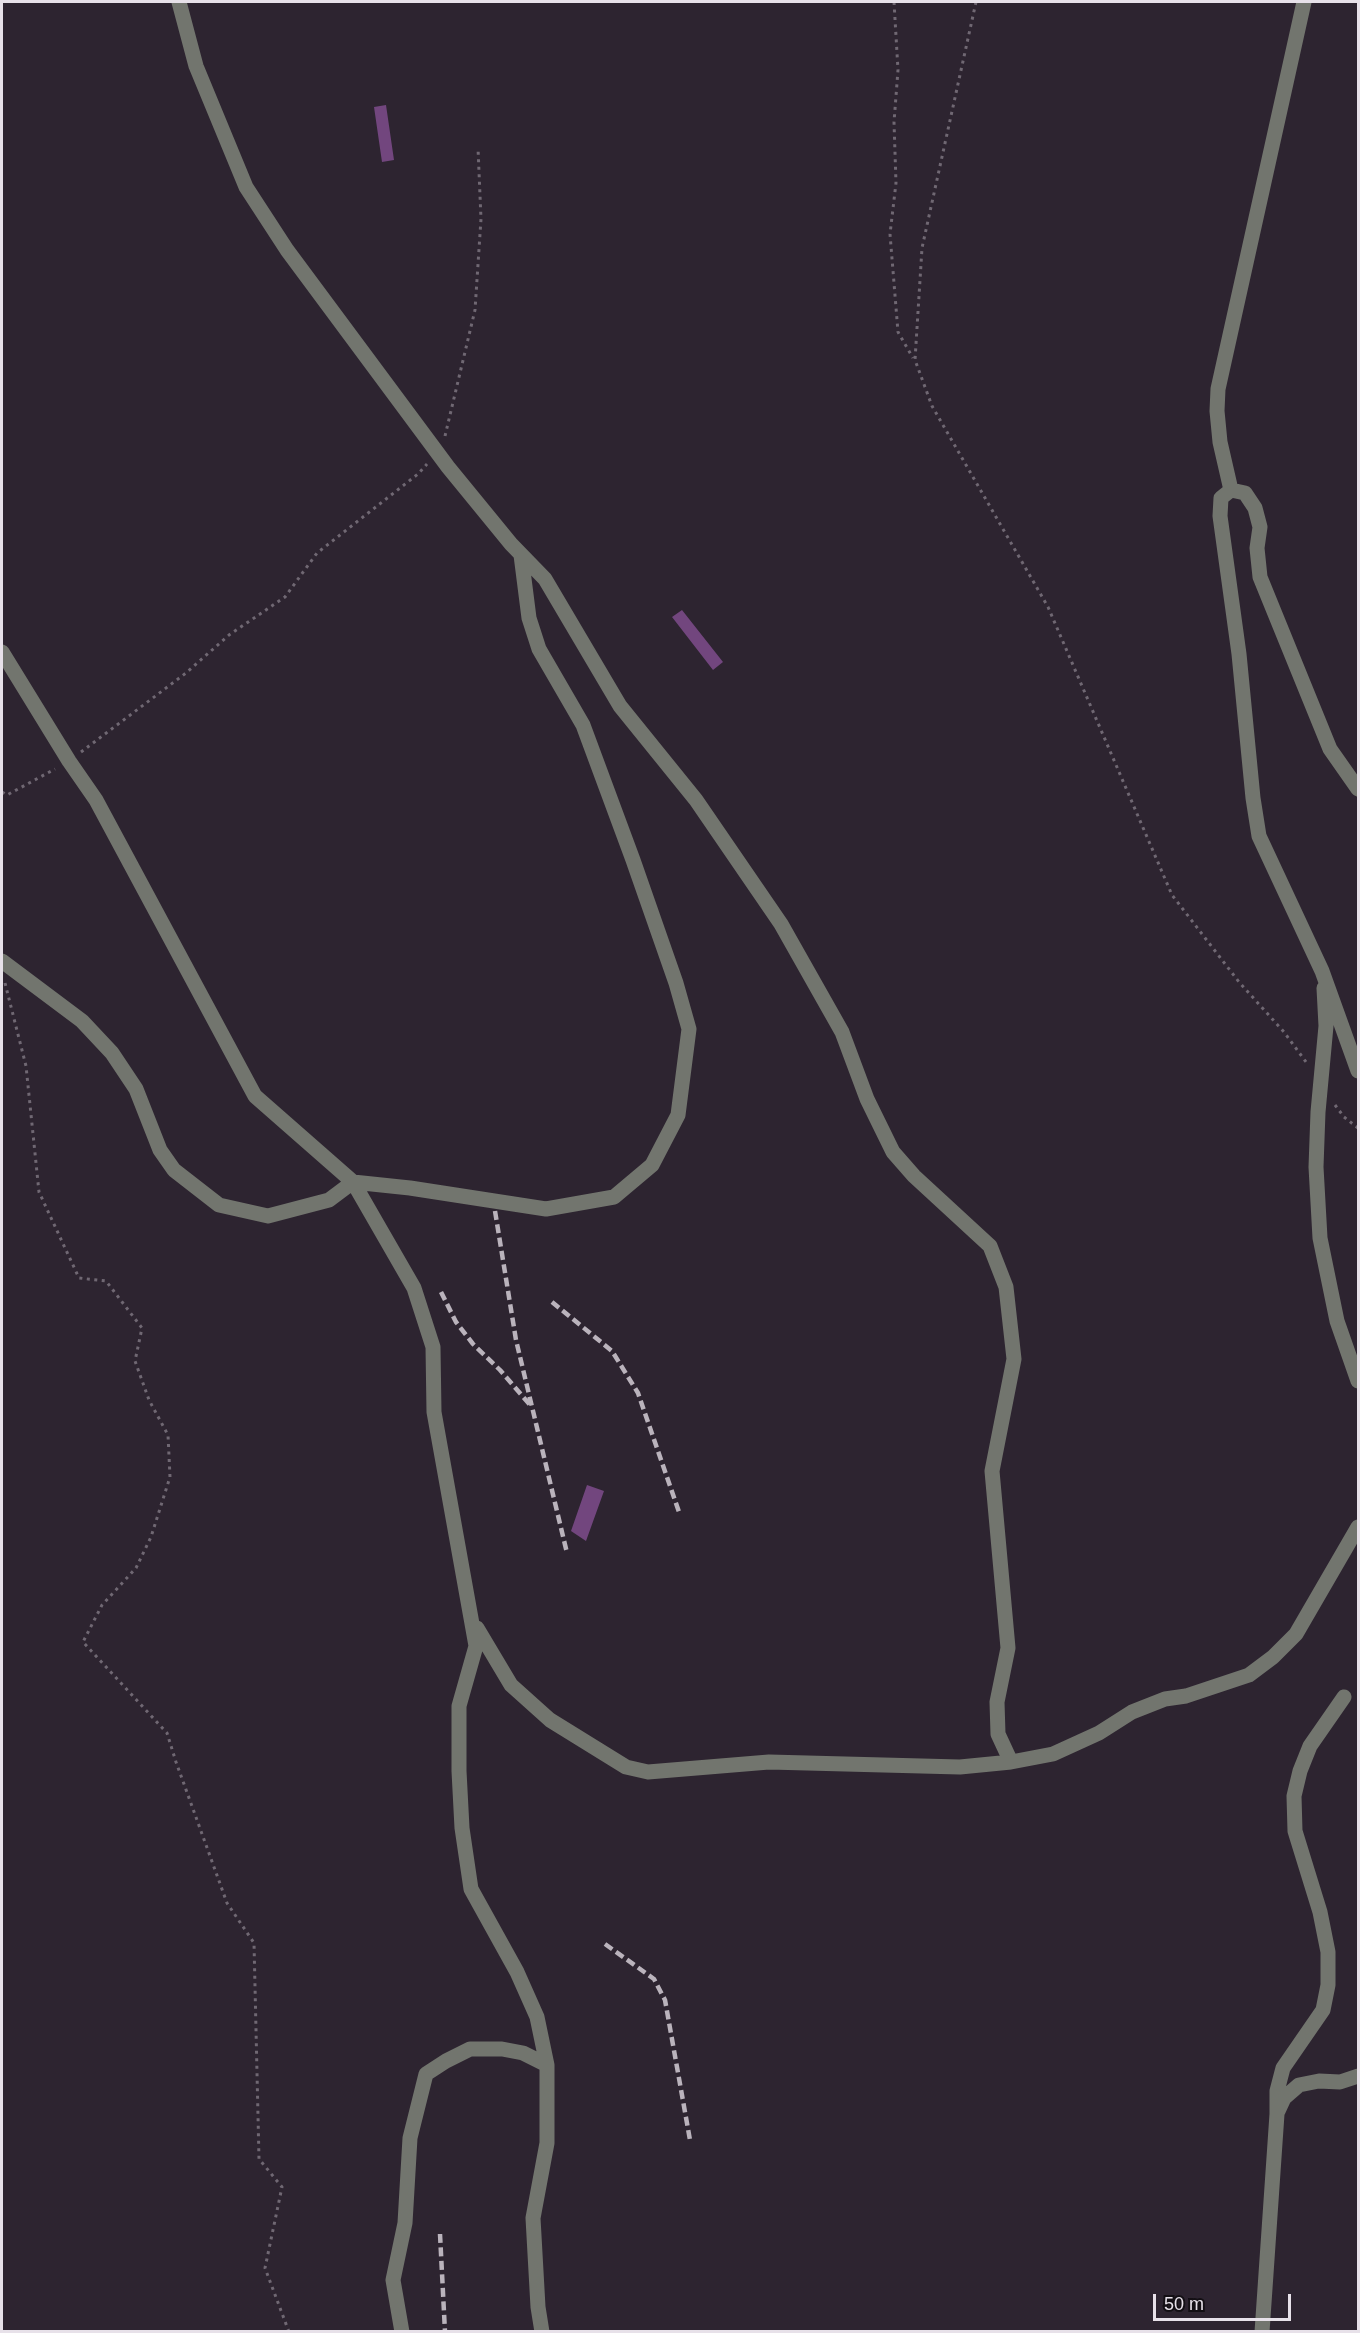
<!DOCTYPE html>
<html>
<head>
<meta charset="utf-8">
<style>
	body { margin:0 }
	#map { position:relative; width:1360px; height:2333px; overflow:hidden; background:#2d2430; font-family:Arial,sans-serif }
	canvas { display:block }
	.frame { position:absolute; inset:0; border:3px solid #e7e1e9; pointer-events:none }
	.scale { position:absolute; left:1153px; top:2294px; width:138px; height:27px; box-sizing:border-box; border:3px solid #e7e1e9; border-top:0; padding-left:8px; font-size:18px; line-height:21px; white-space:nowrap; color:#e7e1e9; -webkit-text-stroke:4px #130f14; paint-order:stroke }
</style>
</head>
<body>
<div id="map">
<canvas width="1360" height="2333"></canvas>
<div class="frame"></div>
<div class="scale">50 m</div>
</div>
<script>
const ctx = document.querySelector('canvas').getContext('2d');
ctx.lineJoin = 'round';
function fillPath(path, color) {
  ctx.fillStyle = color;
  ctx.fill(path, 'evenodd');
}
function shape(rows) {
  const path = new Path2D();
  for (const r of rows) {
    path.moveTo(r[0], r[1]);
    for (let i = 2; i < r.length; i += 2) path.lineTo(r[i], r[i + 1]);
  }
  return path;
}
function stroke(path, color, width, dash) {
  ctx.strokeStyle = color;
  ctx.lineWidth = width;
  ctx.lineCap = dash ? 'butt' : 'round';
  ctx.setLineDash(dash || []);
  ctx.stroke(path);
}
fillPath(shape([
	[386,105,394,160,382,162,374,107],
	[682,610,723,662,713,670,672,617],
	[587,1485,604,1491,586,1541,571,1531]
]), '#72467e');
stroke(shape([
	[894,2,898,70,894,122,896,183,890,234,898,332,913,358],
	[976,2,922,248,915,360,932,406,1048,607,1172,895,1239,982,1284,1032,1306,1062],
	[445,436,475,310,481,219,478,148],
	[81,752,186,673,229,635,285,597,317,553,418,474,427,464],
	[2,792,7,795,55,769],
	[5,983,26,1066,39,1192,79,1278,106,1281,142,1328,135,1361,149,1400,168,1435,170,1477,151,1537,136,1568,102,1605,83,1642,167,1733,176,1762,227,1903,254,1943,259,2159,282,2187,265,2268,289,2332],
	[1335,1105,1344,1117,1358,1128]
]), '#706873', 3, [3, 4.5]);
stroke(shape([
	[179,2,196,66,246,187,287,250,448,467,511,544,545,579,620,706,696,800,781,924,842,1032,867,1099,893,1152,914,1176,990,1246,1006,1287,1014,1359,992,1471,1008,1648,997,1702,998,1734,1011,1762],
	[1231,490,1220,442,1217,411,1218,389,1304,2],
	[2,652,69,761,96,800,255,1096,353,1182,414,1288,433,1347,434,1412,476,1646,459,1706,459,1771,462,1828,471,1889,517,1972,537,2017,547,2065,547,2143,533,2218,538,2307,542,2332],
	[1358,789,1330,749,1260,577,1257,548,1260,527,1255,508,1245,493,1231,490,1221,498,1220,516,1239,654,1253,798,1259,836,1322,971,1358,1071],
	[2,961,82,1021,112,1053,136,1089,160,1150,174,1170,219,1205,268,1216,329,1200,353,1182,410,1188,546,1209,614,1197,652,1165,678,1115,689,1029,676,983,633,860,583,725,539,649,529,618,521,555],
	[1324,988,1326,1026,1318,1112,1316,1167,1320,1238,1337,1321,1358,1381],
	[477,1628,511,1685,550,1720,626,1767,648,1772,769,1762,960,1767,1011,1762,1053,1754,1099,1733,1132,1712,1165,1699,1186,1696,1249,1675,1273,1657,1296,1634,1358,1527],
	[1278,2111,1284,2098,1299,2085,1319,2081,1340,2082,1358,2076],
	[402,2332,393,2280,405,2223,410,2138,426,2074,446,2061,470,2049,502,2049,523,2053,547,2065],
	[1262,2332,1277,2114,1277,2091,1283,2068,1323,2010,1328,1985,1328,1952,1320,1912,1295,1831,1294,1796,1300,1771,1310,1746,1344,1697]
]), '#72756e', 15);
stroke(shape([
	[495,1211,516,1340,567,1553],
	[441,1292,456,1322,473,1344,500,1370,531,1406],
	[552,1302,612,1351,638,1393,679,1512],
	[605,1944,654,1979,665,2000,690,2140],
	[440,2234,445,2332]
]), '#bab3bc', 4.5, [9, 4.5]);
</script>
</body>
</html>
